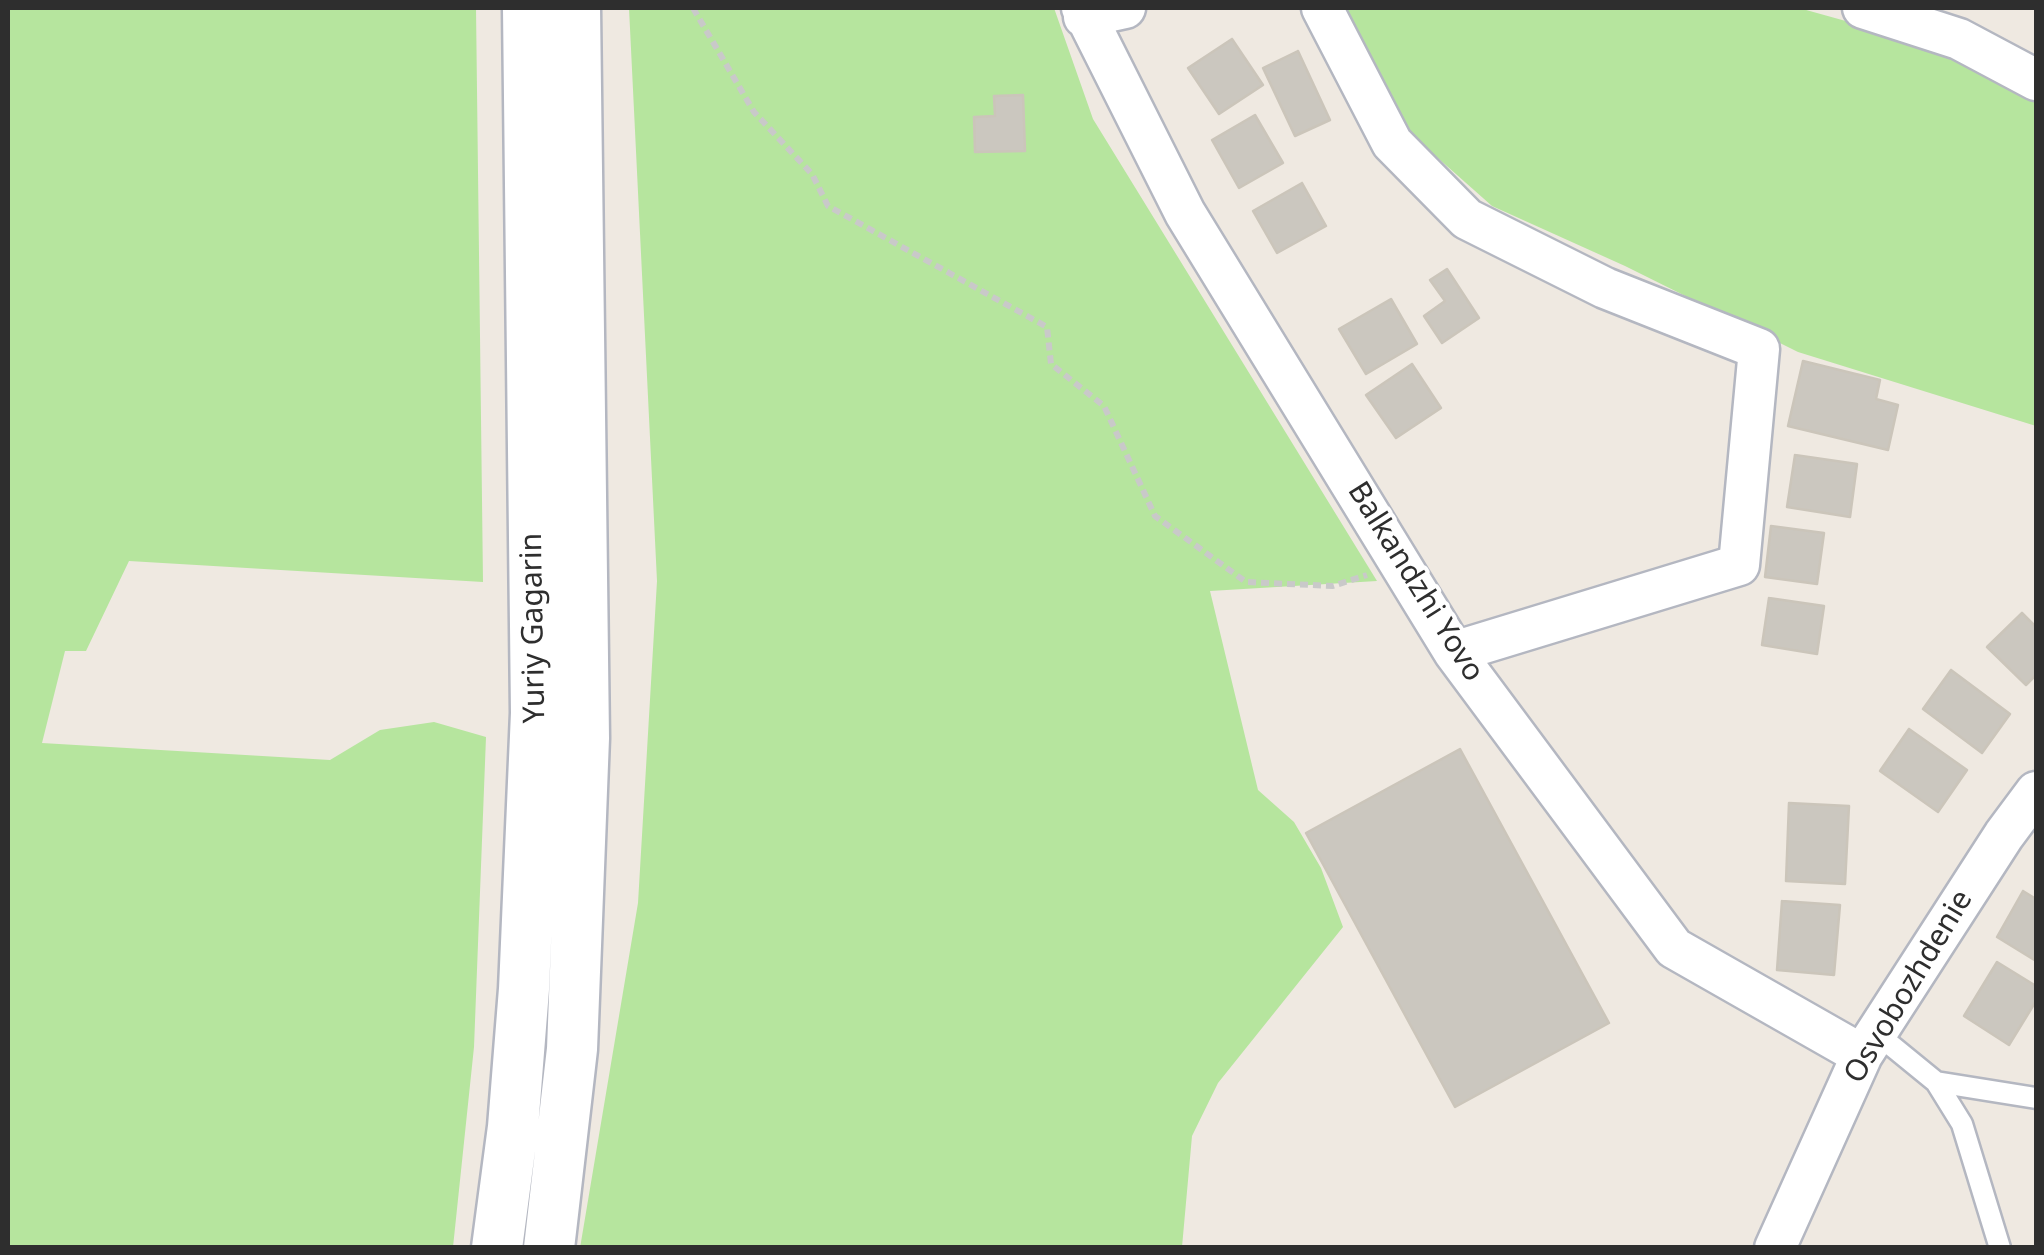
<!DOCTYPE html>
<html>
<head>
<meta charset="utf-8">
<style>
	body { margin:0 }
	#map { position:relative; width:2044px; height:1255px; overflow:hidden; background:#efe9e1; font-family:"Noto Sans",sans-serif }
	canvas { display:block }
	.frame { position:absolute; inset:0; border:10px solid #2e2e2e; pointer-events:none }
</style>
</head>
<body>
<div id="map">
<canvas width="2044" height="1255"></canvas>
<div class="frame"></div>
</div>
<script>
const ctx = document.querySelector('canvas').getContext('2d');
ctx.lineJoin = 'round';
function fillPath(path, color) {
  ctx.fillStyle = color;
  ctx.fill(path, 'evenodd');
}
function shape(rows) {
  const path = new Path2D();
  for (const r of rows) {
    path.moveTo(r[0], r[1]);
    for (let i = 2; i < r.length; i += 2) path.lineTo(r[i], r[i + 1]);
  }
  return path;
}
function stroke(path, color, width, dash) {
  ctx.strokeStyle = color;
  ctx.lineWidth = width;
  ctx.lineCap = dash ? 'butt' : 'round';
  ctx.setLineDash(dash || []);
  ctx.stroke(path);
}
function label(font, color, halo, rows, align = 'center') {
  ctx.font = font + ' "Noto Sans",sans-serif';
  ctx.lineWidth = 8;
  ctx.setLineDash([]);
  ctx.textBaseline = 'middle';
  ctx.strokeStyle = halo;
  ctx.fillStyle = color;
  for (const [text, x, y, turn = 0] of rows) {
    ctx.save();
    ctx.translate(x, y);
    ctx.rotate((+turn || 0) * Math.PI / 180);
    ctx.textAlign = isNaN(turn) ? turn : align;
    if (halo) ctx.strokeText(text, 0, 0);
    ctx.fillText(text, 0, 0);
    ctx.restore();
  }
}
fillPath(shape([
	[8,8,476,8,483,582,129,561,86,651,65,651,42,743,330,760,380,730,434,722,486,737,474,1047,453,1247,8,1247],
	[629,8,1054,8,1093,119,1377,581,1210,591,1258,790,1294,822,1321,868,1343,927,1218,1083,1192,1136,1182,1247,580,1248,638,903,657,581],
	[1340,8,1799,8,1957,52,2036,95,2036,426,1798,352,1625,266,1492,206,1413,136]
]), '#b6e59e');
const building = shape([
	[1232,39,1263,85,1219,114,1188,68,1232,39],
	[1298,51,1330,120,1295,136,1263,68,1298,51],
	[1023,95,1025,151,975,152,974,117,995,116,994,96,1023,95],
	[1255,115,1283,163,1239,188,1212,140,1255,115],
	[1302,183,1326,226,1277,253,1253,211,1302,183],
	[1447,269,1479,318,1442,343,1424,316,1445,301,1430,280,1447,269],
	[1391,299,1417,344,1366,374,1339,329,1391,299],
	[1803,361,1880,380,1876,399,1898,405,1888,450,1788,426,1803,361],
	[1412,364,1441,408,1396,438,1366,395,1412,364],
	[1795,455,1857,464,1850,517,1787,507,1795,455],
	[1771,526,1824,533,1817,584,1765,577,1771,526],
	[1769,598,1824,606,1817,654,1762,645,1769,598],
	[2022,613,2036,627,2036,675,2026,685,1987,647,2022,613],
	[1951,670,2010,714,1982,753,1923,709,1951,670],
	[1909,729,1967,770,1938,812,1880,771,1909,729],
	[1460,749,1609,1023,1455,1107,1306,833,1460,749],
	[1789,803,1849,806,1845,884,1786,881,1789,803],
	[2023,891,2036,899,2036,961,1997,937,2023,891],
	[1782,901,1840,905,1834,975,1777,970,1782,901],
	[1997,962,2036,986,2036,1001,2009,1045,1964,1016,1997,962]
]);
fillPath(building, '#cbc7bf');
stroke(building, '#cbc5ba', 2.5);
const service = shape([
	[1876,1033,1936,1082,1962,1124,2000,1248],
	[1936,1082,2036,1098]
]);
const minor = shape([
	[1082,8,1185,213,1454,652,1674,948,1862,1055],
	[1322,8,1392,143,1467,219,1605,288,1759,349,1739,565,1454,652],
	[1863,8,1959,39,2036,80],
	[1084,17,1125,8],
	[1775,1248,1862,1055,2004,835,2036,792]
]);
const tertiary = shape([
	[497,1248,513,1127,524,989,536,713,528,8],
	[549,1248,572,1049,584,738,575,8]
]);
stroke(service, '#b4b7c1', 25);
stroke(minor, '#b4b7c1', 45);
stroke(tertiary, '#b4b7c1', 55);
stroke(shape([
	[693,8,754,112,812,174,828,206,1047,327,1051,364,1104,406,1155,516,1246,582,1333,586,1367,575]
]), '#c9c9c9', 6, [8, 5]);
stroke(service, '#fff', 20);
stroke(minor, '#fff', 40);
stroke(tertiary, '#fff', 50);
label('30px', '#2e2e2e', '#fff', [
	["Balkandzhi Yovo",1415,582,58],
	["Yuriy Gagarin",534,628,-91],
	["Osvobozhdenie",1909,987,-59]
]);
</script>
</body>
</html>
